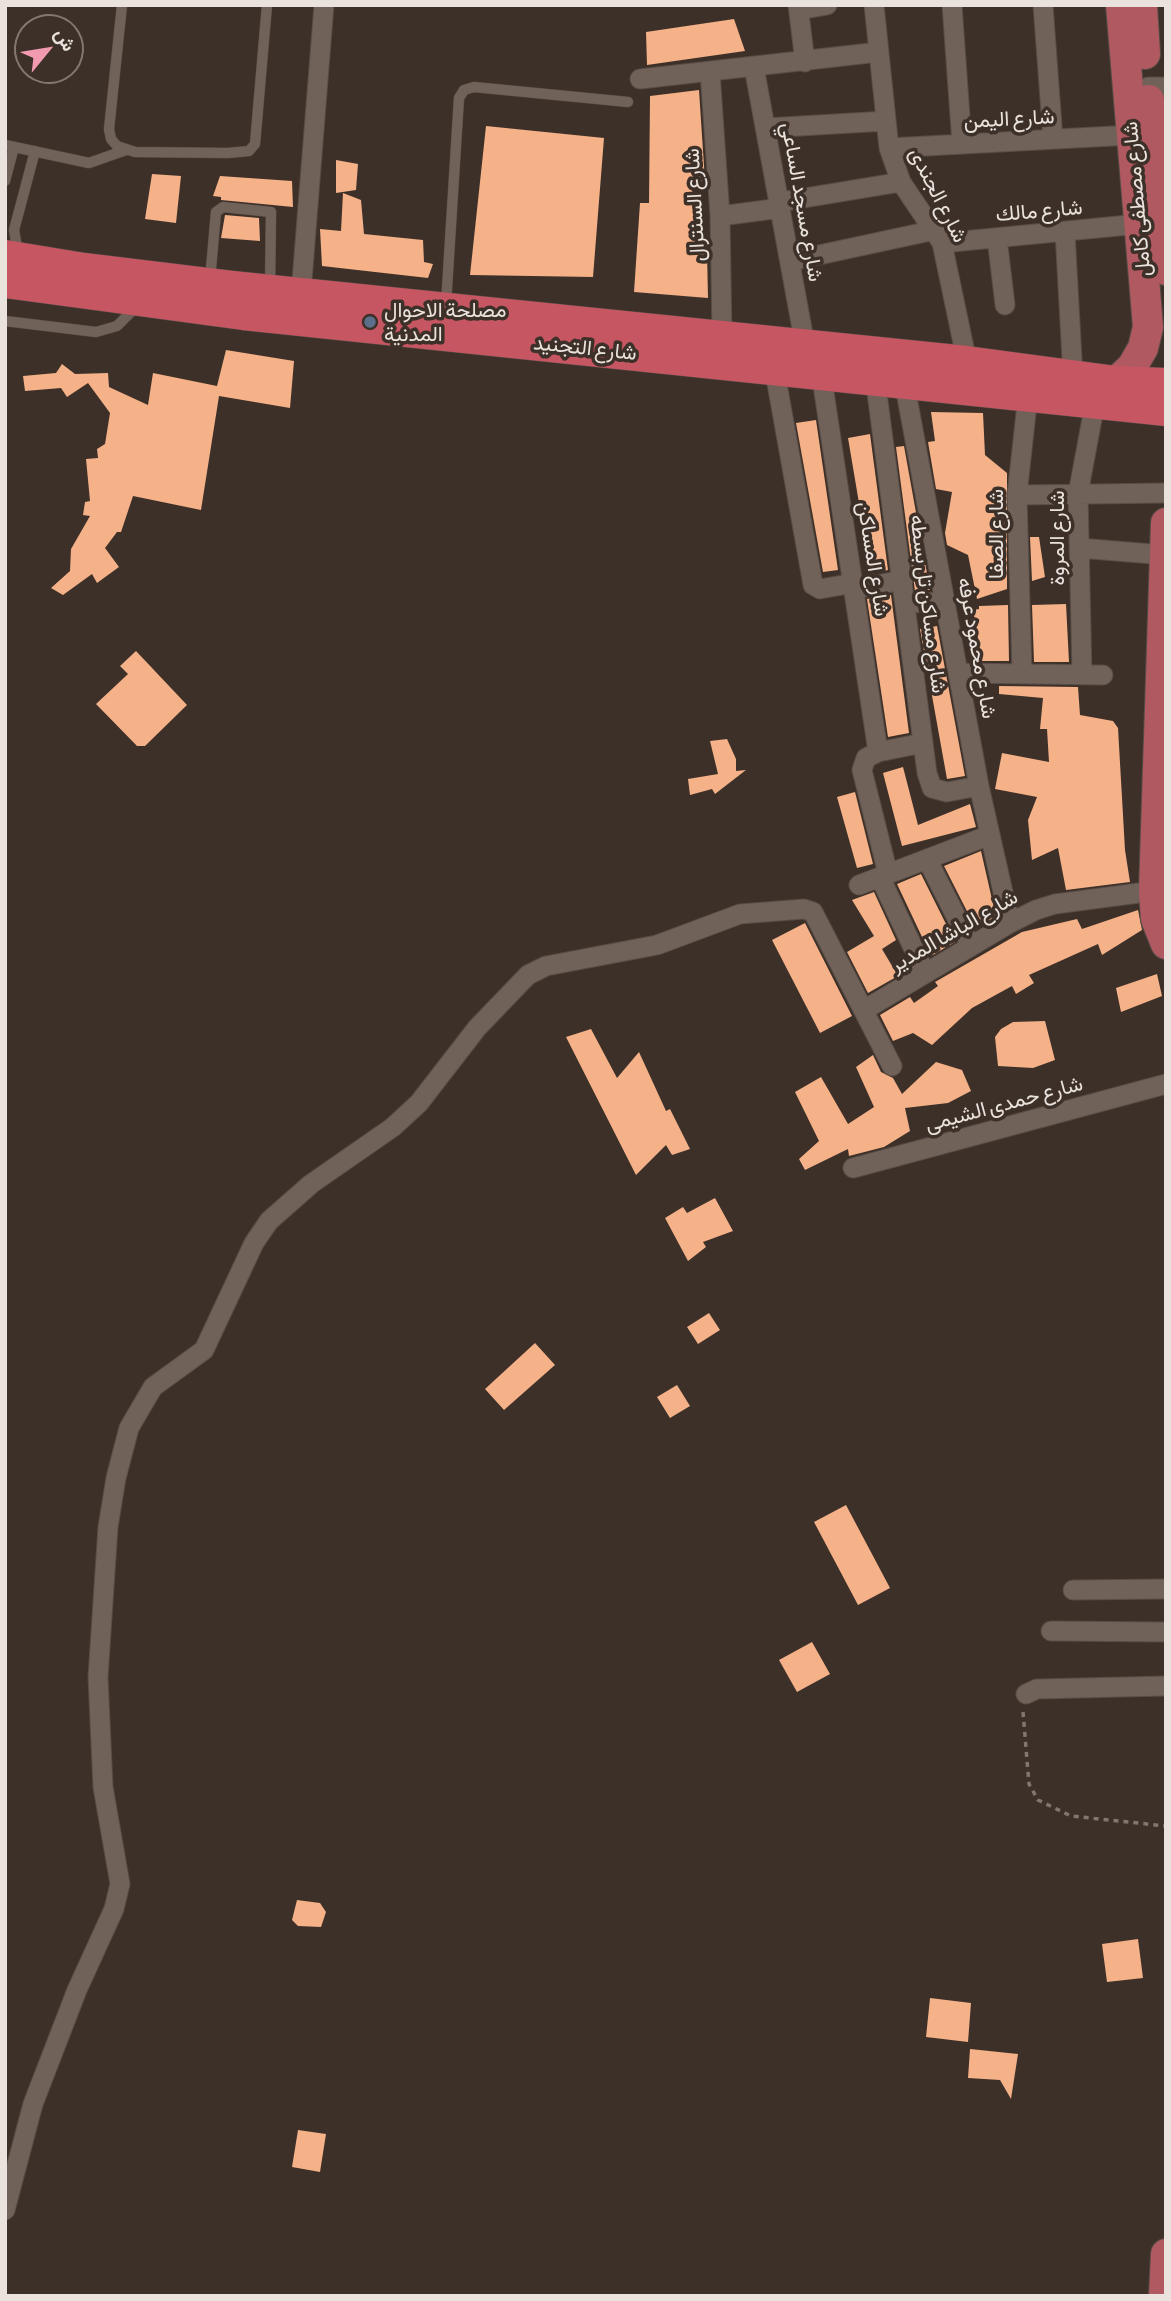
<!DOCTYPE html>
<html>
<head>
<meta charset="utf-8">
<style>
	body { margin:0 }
	#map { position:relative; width:1171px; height:2301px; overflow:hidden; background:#3d3029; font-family:"Asap Condensed",Vazirmatn,sans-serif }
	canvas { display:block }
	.frame { position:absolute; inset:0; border:7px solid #eae2dd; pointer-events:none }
	.north { position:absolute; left:14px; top:14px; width:70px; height:70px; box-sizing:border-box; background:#3d3029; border:2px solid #827771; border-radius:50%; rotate:60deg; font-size:19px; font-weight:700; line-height:28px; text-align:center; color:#eae2dd }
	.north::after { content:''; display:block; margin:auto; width:24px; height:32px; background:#f29ab0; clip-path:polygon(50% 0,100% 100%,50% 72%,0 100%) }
</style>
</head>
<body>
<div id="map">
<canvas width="1171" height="2301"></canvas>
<div class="frame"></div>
<div class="north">ش</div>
</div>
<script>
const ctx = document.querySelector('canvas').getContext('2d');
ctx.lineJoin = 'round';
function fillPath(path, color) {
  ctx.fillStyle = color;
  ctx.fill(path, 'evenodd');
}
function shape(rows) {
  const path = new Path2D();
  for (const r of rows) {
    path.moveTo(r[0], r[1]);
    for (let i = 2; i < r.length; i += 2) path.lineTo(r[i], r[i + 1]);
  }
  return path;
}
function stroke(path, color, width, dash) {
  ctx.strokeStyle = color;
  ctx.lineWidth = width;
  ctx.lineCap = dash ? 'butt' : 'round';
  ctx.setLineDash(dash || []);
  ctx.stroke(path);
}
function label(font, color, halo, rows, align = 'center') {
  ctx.font = font + ' "Asap Condensed",Vazirmatn,sans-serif';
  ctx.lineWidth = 7;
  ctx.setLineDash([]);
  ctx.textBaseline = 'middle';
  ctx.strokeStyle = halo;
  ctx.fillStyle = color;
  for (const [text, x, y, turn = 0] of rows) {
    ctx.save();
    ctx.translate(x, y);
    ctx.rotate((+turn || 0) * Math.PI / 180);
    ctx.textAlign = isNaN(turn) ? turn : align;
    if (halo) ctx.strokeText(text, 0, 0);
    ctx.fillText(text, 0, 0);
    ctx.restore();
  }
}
fillPath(shape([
	[734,19,745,51,647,65,646,32],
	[699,90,705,181,690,182,707,251,708,298,634,292,640,203,649,203,650,96],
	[486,126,604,138,593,277,470,275],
	[336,160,358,164,356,190,336,193],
	[152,174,181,176,176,223,145,219],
	[220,176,292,181,293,207,221,200,221,197,213,196],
	[343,193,361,200,364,234,423,240,424,262,433,264,428,278,322,266,320,229,341,231],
	[225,215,259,218,260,241,221,238],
	[226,350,294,361,290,408,219,396,201,510,133,496,121,532,117,532,105,548,119,567,97,583,92,574,63,595,51,588,70,571,71,549,90,516,83,515,85,502,90,501,86,459,98,458,97,449,105,444,110,413,88,383,67,397,61,388,25,391,23,376,56,373,62,364,75,374,108,373,109,387,148,405,153,373,217,386],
	[931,412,983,413,985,455,1007,473,1007,589,977,599,968,555,947,545,945,533,952,492,936,489,928,442,935,441],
	[816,420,838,570,823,572,796,423],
	[870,434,888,570,871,574,848,438],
	[904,446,930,590,915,591,896,447],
	[1030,537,1039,537,1045,577,1032,581],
	[891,595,909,733,888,737,867,599],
	[1066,604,1069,662,1034,662,1032,605],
	[1008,605,1009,661,982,661,973,610,979,609,979,606],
	[937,626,965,776,947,779,920,629],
	[136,651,187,705,145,746,137,746,96,704,128,674,120,666],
	[999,686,1078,687,1080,715,1113,721,1118,728,1125,850,1130,882,1066,890,1058,848,1032,860,1028,820,1037,797,995,789,1002,753,1049,762,1047,729,1040,729,1043,698,999,694],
	[727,739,736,759,736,771,746,770,715,794,712,789,690,795,688,779,718,774,710,741],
	[903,767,918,825,970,804,976,827,902,846,883,773],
	[855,792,873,864,857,868,837,797],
	[981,851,996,917,976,929,944,866],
	[921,874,955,942,931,956,897,884],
	[874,892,896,940,882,949,898,976,868,993,847,952,874,936,852,900],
	[1138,910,1142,930,1102,955,1098,944,1029,975,1034,983,1016,994,1012,986,972,1008,932,1045,913,1033,893,1041,880,1015,910,997,914,1003,938,986,935,982,1022,932,1077,919,1082,929],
	[805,923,852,1016,820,1033,772,940],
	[1157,974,1162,996,1121,1012,1116,988],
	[1045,1021,1055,1060,1033,1068,998,1066,995,1037,1001,1029,1013,1022],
	[591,1029,617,1078,639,1052,666,1111,670,1109,690,1149,672,1155,666,1145,636,1175,566,1037],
	[873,1055,881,1072,893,1078,902,1094,936,1062,962,1070,971,1091,948,1103,905,1108,910,1131,884,1147,849,1156,848,1149,805,1170,799,1159,819,1141,795,1092,821,1077,848,1124,874,1107,856,1067],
	[715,1198,733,1231,703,1242,706,1247,688,1261,665,1218,683,1207,687,1213],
	[709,1313,720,1330,698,1344,687,1327],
	[535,1343,555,1365,504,1410,485,1389],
	[677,1385,690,1406,670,1418,657,1397],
	[846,1505,890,1588,858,1605,814,1522],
	[812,1642,830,1674,797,1692,779,1660],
	[297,1900,320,1903,326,1912,321,1927,298,1926,292,1920],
	[1138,1939,1143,1978,1107,1982,1102,1944],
	[930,1998,971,2003,968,2042,926,2037],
	[970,2049,1018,2054,1011,2099,1000,2080,968,2078],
	[298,2130,326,2134,320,2172,292,2167]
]), '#f5b188');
const service = shape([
	[122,5,109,129,111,139,117,146,135,152,228,153,249,151,255,144,267,5],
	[5,145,89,163,126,150],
	[5,181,14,147],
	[18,253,14,230,35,151],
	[210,280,216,212,223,207,271,212,270,288],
	[446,304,459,98,464,90,474,87,628,102],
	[5,321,96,332,117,326,138,305]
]);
const minor = shape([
	[798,5,805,62],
	[874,5,889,148,901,182,942,243,967,362],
	[952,5,962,144],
	[1043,5,1053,139],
	[799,10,827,5],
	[754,67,805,345],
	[710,72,720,216,722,336],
	[640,79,879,52],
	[1148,87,1166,87],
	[766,128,886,121],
	[889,148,1132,135],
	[780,202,901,182],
	[720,216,781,208],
	[1065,232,1073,377],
	[997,238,1005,305],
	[942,243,1139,224],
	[791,261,935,230],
	[301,293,324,5],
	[774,367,813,585,820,589,854,583],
	[821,372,878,752],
	[875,378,927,773,932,788,947,792,979,786],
	[904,381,979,786,1010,923],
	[1017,495,1166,493],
	[1079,548,1165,555],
	[855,589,903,580],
	[906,603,946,602],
	[959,673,1103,675],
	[1022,673,1017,495,1028,395],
	[1082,674,1078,494,1095,403],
	[927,859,971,946],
	[888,874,862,770,866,758,878,752,923,743],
	[880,877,925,973],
	[859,885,990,835],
	[864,1010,1010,923,1036,910,1055,904,1154,891],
	[853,1168,1166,1084],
	[1073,1590,1166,1589],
	[1051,1631,1166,1632],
	[1026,1694,1037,1689,1166,1686],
	[5,2210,33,2104,77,1990,114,1909,120,1884,103,1787,98,1677,108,1527,116,1478,129,1428,153,1387,204,1350,254,1243,269,1221,311,1184,393,1127,419,1103,477,1028,528,975,546,966,657,945,740,914,804,909,813,912,892,1066]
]);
const primary = shape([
	[1142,5,1145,54],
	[1149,100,1166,270],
	[1116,382,1132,367,1143,348,1148,327,1121,5],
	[1166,523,1154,891,1156,919,1166,944],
	[1164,2296,1166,2254]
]);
const trunk = shape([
	[5,256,84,269,232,287,967,362,1116,382,1166,384],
	[5,282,243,314,1166,410]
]);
stroke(service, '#574d46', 11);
stroke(minor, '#574d46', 21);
stroke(primary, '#574d46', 32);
stroke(trunk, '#574d46', 33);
stroke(shape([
	[1023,1712,1029,1784,1038,1800,1071,1816,1166,1826]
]), '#817670', 3.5, [5, 5]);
stroke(service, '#706159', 10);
stroke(minor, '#706159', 19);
stroke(primary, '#b05960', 30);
stroke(trunk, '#c55662', 32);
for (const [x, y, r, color] of [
	[370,322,7,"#5c6f8a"]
]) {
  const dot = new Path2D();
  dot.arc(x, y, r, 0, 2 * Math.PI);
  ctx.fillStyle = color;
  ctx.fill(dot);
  stroke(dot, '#3d3029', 2.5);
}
label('21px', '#eae2dd', '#3d3029', [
	["شارع اليمن",1009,119,-3],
	["شارع الجندى",938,195,63],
	["شارع مصطفى كامل",1137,199,-95],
	["شارع مسجد الساعي",802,202,80],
	["شارع السنترال",695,205,-93],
	["شارع مالك",1039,211,-5],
	["شارع التجنيد",585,348,6],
	["شارع الصفا",996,534,-90],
	["شارع المروة",1057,538,-90],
	["شارع المساكن",873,559,81],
	["شارع مساكن تل بسطه",928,604,83],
	["شارع محمود عرفه",977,648,80],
	["شارع الباشا المدير",954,931,-30],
	["شارع حمدى الشيمى",1004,1104,-15]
]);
label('21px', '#eae2dd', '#3d3029', [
	["مصلحة الاحوال",384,310],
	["المدنية",384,334]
], 'left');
</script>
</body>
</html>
